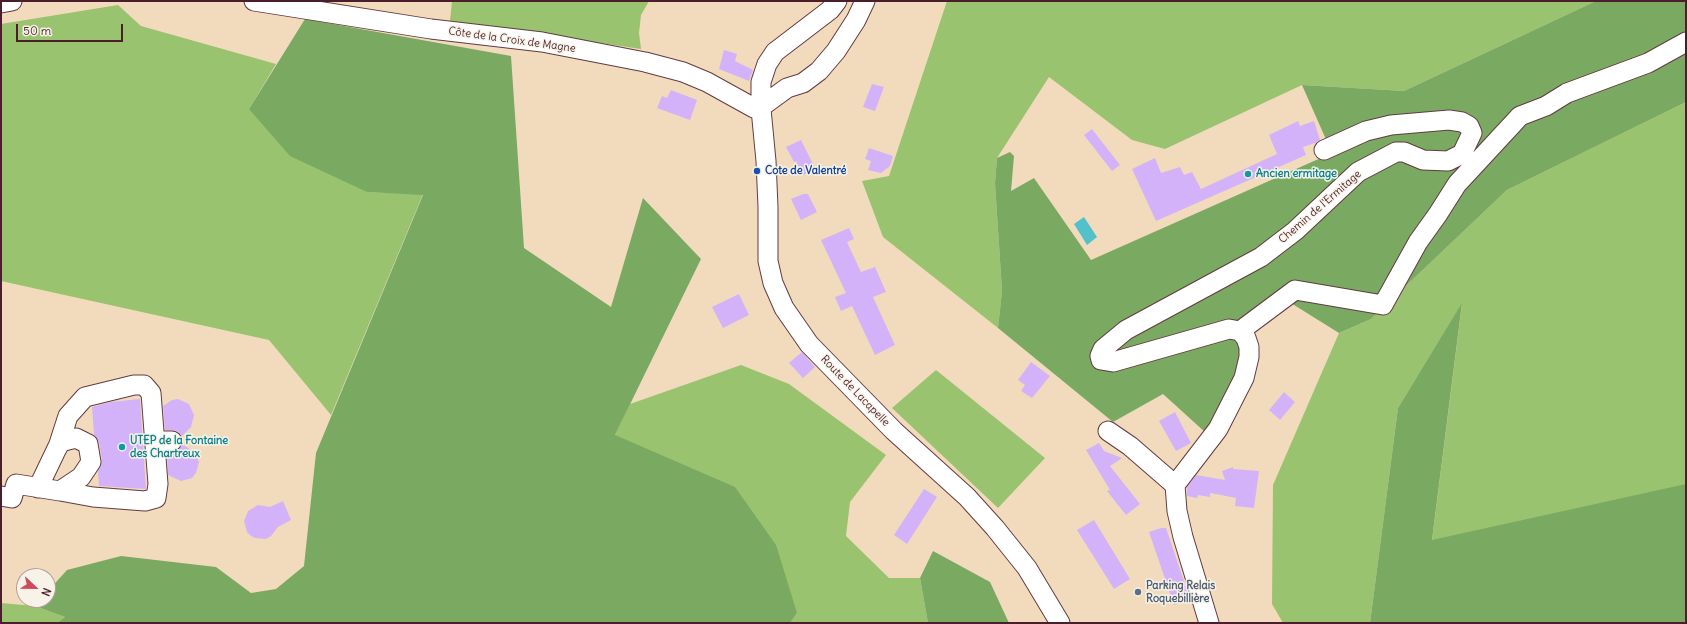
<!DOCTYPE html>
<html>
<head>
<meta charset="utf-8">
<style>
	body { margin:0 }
	#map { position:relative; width:1687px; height:624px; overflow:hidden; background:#f2dbbc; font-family:Delius,sans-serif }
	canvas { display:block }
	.frame { position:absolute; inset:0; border:2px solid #4a1f2b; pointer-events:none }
	.north { position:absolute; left:16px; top:568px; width:40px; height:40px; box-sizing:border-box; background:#f7f3e8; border:1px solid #b29e9c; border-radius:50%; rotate:112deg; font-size:11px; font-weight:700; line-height:16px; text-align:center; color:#4a1f2b }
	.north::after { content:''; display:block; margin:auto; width:14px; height:18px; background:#d1495b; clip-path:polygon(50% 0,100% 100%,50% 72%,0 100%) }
	.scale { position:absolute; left:16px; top:24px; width:107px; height:18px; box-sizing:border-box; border:2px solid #4a1f2b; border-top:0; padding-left:5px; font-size:12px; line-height:14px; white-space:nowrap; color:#4a1f2b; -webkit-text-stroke:3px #f7f3e8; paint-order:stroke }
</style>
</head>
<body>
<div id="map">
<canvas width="1687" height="624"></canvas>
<div class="frame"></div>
<div class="north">N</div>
<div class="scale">50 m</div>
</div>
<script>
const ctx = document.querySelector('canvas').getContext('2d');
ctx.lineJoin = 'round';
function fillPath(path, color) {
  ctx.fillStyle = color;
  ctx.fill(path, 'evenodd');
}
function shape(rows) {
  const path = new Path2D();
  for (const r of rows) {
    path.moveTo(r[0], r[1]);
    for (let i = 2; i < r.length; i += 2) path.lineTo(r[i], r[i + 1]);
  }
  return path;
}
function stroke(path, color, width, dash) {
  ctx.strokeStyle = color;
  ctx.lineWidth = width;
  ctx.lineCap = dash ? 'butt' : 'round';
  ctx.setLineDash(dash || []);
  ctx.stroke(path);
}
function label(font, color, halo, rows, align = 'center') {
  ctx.font = font + ' Delius,sans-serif';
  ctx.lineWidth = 3;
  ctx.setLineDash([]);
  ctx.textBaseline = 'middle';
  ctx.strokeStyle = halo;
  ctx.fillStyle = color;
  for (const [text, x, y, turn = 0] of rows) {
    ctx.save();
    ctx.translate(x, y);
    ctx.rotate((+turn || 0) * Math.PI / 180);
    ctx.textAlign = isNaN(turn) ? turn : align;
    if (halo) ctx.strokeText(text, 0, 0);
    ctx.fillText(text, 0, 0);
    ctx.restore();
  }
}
fillPath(shape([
	[452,1,649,1,641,15,639,33,641,49,450,21],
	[947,1,1596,1,1404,91,1302,85,1165,149,1132,140,1049,77,997,158,995,183,1002,291,998,328,883,237,862,181,889,176],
	[118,5,141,26,276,64,249,109,367,192,423,194,331,415,269,340,1,281,1,24],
	[1686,102,1686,485,1432,541,1462,304,1398,408,1370,623,1283,623,1272,604,1273,485,1339,333,1371,319,1507,190],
	[741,365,789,384,886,455,850,502,846,536,889,578,920,578,928,623,790,623,797,613,615,435,630,404],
	[936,370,1045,458,998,508,892,408],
	[1,603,35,606,65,617,57,623,1,623]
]), '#99c36f');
fillPath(shape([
	[1596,1,1686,1,1686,102,1507,190,1371,319,1339,333,1278,295,1242,346,1238,377,1206,433,1163,394,1113,422,998,328,1002,291,995,183,997,158,1010,152,1014,156,1011,191,1034,178,1091,260,1332,153,1302,85,1404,91],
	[305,19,511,56,524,248,611,307,643,198,701,259,615,435,735,487,776,545,797,613,790,623,57,623,65,617,35,606,40,600,48,600,48,591,67,570,121,556,216,567,251,593,276,589,304,566,316,453,423,195,367,192,290,156,249,109],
	[1462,303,1432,540,1686,484,1686,623,1370,623,1398,408],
	[933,551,990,582,1009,623,928,623,920,578]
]), '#7aa962');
fillPath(shape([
	[1084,217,1097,237,1087,245,1074,224]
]), '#53c1c9');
fillPath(shape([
	[724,50,737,54,735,61,753,70,749,81,719,69],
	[872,84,884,87,875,111,863,107],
	[671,90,697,100,690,120,657,108,662,96,667,98],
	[1298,121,1300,126,1314,121,1320,140,1315,143,1303,147,1306,155,1156,221,1132,169,1155,158,1161,173,1180,167,1184,175,1192,172,1201,189,1277,154,1269,135],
	[1092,129,1120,165,1112,171,1084,135],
	[801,140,816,170,803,175,796,161,794,162,786,147],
	[869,148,893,156,890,166,881,173,868,170,871,161,865,159],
	[803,194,808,194,817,212,801,220,791,199],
	[849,228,854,239,847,242,861,272,875,267,886,292,873,297,895,345,875,355,852,306,841,311,835,297,846,293,821,240],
	[739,294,749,315,723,328,712,307],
	[802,352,815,367,803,378,789,363],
	[1031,362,1050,376,1032,398,1021,391,1025,385,1018,380],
	[1284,392,1295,402,1280,420,1269,410],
	[140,399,146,489,99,486,98,471,102,460,99,442,94,435,92,407,111,402],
	[178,399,189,404,194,415,191,427,182,436,177,431,165,430,163,406,172,400],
	[1175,412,1191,443,1176,451,1159,421],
	[1099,443,1104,451,1122,458,1110,466,1140,504,1126,515,1107,491,1110,490,1086,450],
	[182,444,194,452,199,462,196,473,192,478,181,481,168,475,167,457,170,452,178,450],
	[1233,467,1233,469,1259,471,1254,508,1235,506,1236,498,1226,496,1210,493,1210,497,1198,495,1197,498,1187,496,1187,487,1196,475,1225,480,1222,471],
	[924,489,937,497,907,544,894,535],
	[283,501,291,520,278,527,271,536,266,539,255,538,251,536,247,532,244,521,248,511,258,505,270,507],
	[1094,520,1130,579,1114,589,1077,530],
	[1161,528,1166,528,1190,599,1174,605,1149,532]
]), '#d3b2fa');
const minor = shape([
	[254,1,431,29,542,42,645,62,683,72,707,82,754,108,761,109],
	[837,1,830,10,775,52,767,64,761,82,761,109,766,161,768,207,768,261,773,283,784,308,809,344,894,431,967,497,995,528,1027,568,1060,623],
	[1,3,12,1],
	[761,107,787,88,803,83,819,71,836,51,856,20,865,1],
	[1240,331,1295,290,1383,305,1418,242,1438,214,1457,184,1520,116,1546,106,1567,93,1648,63,1686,42],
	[1108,431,1130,446,1175,485,1177,511,1183,537,1209,623],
	[155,441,172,441],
	[58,447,68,416,85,397,134,385,144,385,151,393,158,484,156,498,145,501,93,497,60,491],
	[1175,485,1218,429,1244,378,1249,357,1249,347,1246,338,1240,331,1229,329,1113,362,1101,360,1100,356,1103,349,1126,330,1261,257,1295,231,1358,172,1396,152,1404,152,1423,160,1448,161,1462,154,1472,133,1469,126,1462,122,1449,120,1391,125,1366,131,1324,150],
	[1,496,12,498,16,484,60,491,81,477,91,462,88,444,76,438,60,442,38,488]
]);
stroke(minor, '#633b41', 21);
stroke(minor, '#fff', 19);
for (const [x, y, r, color] of [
	[757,171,4,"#1a4fb4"],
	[1248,174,4,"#0f9aa8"],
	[122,447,4,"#0f9aa8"],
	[1138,592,4,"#5c6f8a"]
]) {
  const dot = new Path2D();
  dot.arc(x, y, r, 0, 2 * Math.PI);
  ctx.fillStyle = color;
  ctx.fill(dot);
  stroke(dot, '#f7f3e8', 1.5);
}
label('11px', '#4a1f2b', '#f7f3e8', [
	["Côte de la Croix de Magne",512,40,8],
	["Chemin de l'Ermitage",1320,207,-41],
	["Route de Lacapelle",855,391,46]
]);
label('bold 11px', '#164399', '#f7f3e8', [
	["Cote de Valentré",765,171]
], 'left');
label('bold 11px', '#0d838f', '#f7f3e8', [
	["Ancien ermitage",1256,174],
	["UTEP de la Fontaine",130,441],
	["des Chartreux",130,454]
], 'left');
label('bold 11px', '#4e5e75', '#f7f3e8', [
	["Parking Relais",1146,586],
	["Roquebillière",1146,599]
], 'left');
</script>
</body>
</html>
